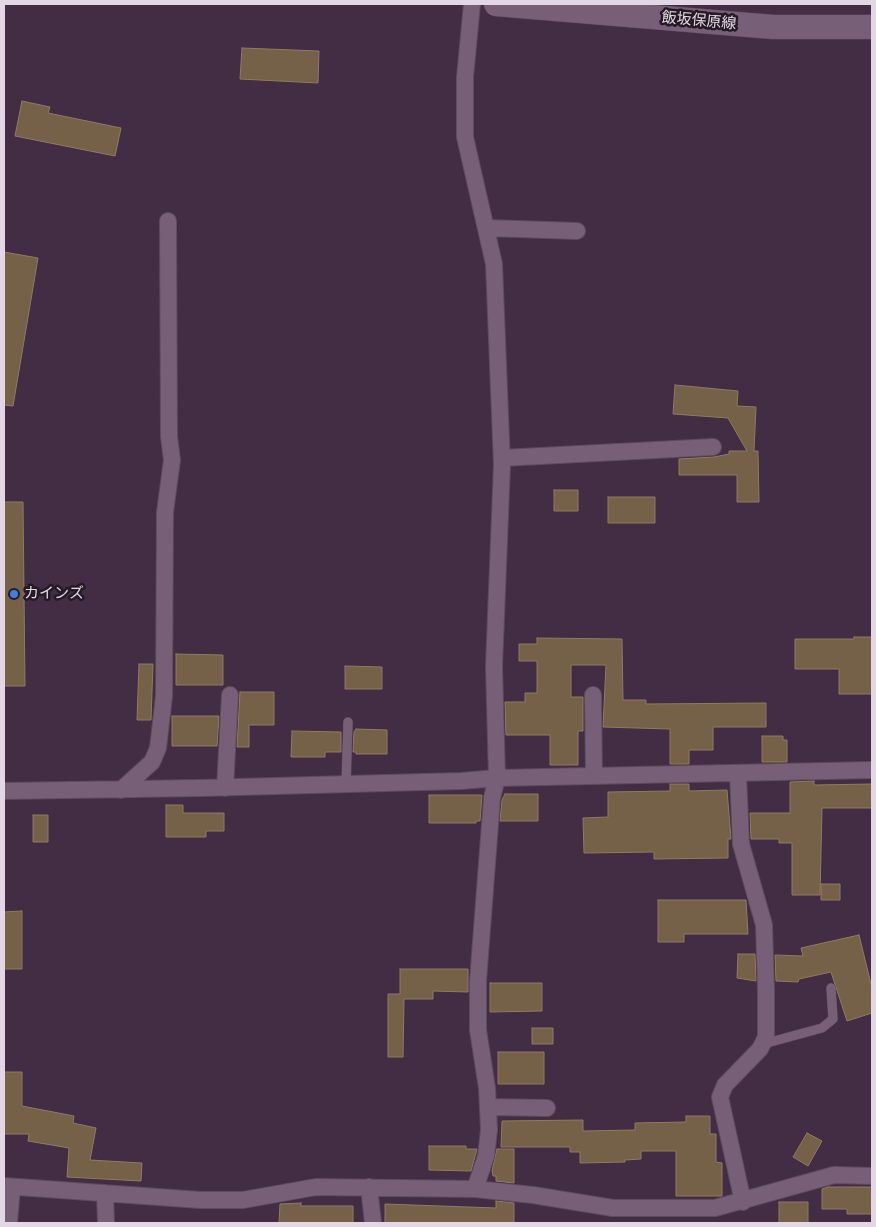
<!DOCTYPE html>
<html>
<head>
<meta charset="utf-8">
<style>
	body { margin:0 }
	#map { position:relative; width:876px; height:1227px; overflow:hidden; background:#422d44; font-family:"Noto Sans",sans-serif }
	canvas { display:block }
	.frame { position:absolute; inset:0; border:5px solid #e4d7e5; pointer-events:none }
</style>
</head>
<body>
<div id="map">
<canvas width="876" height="1227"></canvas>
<div class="frame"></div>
</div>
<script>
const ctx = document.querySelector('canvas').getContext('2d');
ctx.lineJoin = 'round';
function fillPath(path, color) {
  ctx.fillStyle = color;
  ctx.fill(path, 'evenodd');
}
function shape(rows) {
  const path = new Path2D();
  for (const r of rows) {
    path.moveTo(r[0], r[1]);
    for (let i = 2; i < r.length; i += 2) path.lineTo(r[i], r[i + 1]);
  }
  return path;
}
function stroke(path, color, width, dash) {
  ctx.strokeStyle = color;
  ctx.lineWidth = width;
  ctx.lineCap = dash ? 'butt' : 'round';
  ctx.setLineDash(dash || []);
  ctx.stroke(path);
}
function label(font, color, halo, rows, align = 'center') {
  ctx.font = font + ' "Noto Sans","Noto Sans JP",sans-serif';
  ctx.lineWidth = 5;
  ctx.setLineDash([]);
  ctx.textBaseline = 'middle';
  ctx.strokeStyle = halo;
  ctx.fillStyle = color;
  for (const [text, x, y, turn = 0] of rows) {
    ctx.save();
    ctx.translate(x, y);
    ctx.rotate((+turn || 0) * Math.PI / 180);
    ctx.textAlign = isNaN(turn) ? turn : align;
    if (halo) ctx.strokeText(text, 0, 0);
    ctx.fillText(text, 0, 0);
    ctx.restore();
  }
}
const building = shape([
	[242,48,319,51,318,83,240,79,242,48],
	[22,101,50,107,48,113,121,128,115,156,15,136,22,101],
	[4,252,38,258,13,406,4,405,4,252],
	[675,385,738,391,737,406,756,407,754,451,758,451,759,502,737,502,737,475,679,475,679,459,714,457,729,454,729,451,747,451,728,418,673,414,675,385],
	[554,490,578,490,578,511,554,511,554,490],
	[608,497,655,497,655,523,608,523,608,497],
	[4,502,23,502,25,686,4,686,4,502],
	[854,637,872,637,872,694,839,694,839,669,795,669,795,639,854,639,854,637],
	[537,638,622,639,623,700,646,700,646,704,766,703,766,727,713,727,713,750,689,750,689,764,670,764,670,729,603,727,606,665,571,665,571,697,583,697,583,731,578,731,578,765,550,765,550,735,506,735,505,702,525,702,525,693,537,693,537,661,519,661,519,644,537,644,537,638],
	[176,654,223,655,223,685,176,685,176,654],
	[139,664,153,664,151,720,137,720,139,664],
	[345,666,382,667,382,689,345,689,345,666],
	[240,692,274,692,274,725,249,725,249,747,237,747,240,692],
	[172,716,219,716,217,746,172,746,172,716],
	[356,729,387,730,387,754,356,754,356,752,353,752,354,732,356,729],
	[292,731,341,732,341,752,325,752,325,757,291,757,292,731],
	[762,736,783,736,783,740,787,740,787,762,762,762,762,736],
	[814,781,814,785,872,784,872,808,822,808,820,895,792,895,792,843,779,843,779,839,751,839,750,813,790,813,790,782,814,781],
	[670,784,689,784,689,791,727,790,731,839,728,839,728,858,654,859,654,852,584,853,583,818,608,817,608,792,670,791,670,784],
	[505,794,538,794,538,821,500,821,502,800,505,794],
	[429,795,482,795,480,821,476,821,476,823,429,823,429,795],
	[166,805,183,805,183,813,224,813,224,831,206,831,206,837,166,837,166,805],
	[33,815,48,815,48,842,33,842,33,815],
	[821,884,840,884,840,900,821,900,821,884],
	[658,900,746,900,748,934,684,934,684,942,658,942,658,900],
	[22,911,22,969,4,969,4,912,22,911],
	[859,935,872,988,872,1013,847,1021,831,972,799,979,798,982,776,981,775,955,803,956,801,948,859,935],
	[738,954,755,954,756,981,737,978,738,954],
	[400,969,468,969,468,992,433,991,433,999,404,999,403,1057,388,1057,388,994,400,994,400,969],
	[490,983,542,983,542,1011,490,1012,490,983],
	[532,1028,553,1028,553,1044,532,1044,532,1028],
	[498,1052,544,1052,544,1084,498,1084,498,1052],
	[4,1072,22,1072,22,1106,74,1116,73,1123,96,1128,90,1160,142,1163,141,1181,67,1177,69,1148,28,1141,29,1134,4,1134,4,1072],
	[686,1116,710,1116,710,1134,716,1134,716,1162,722,1163,722,1196,676,1196,676,1151,641,1151,641,1159,625,1160,625,1162,580,1163,580,1152,570,1152,570,1147,501,1147,502,1121,583,1120,583,1131,635,1130,635,1123,686,1122,686,1116],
	[807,1133,822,1141,808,1166,793,1157,807,1133],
	[429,1146,466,1146,466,1149,477,1149,471,1171,429,1170,429,1146],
	[497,1149,514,1149,514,1183,496,1181,496,1176,493,1176,492,1171,497,1149],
	[828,1187,872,1187,872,1214,847,1214,847,1209,822,1209,822,1189,828,1187],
	[496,1201,514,1203,514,1223,385,1223,385,1204,496,1208,496,1201],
	[779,1202,808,1202,808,1223,779,1223,779,1202],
	[301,1203,301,1206,353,1206,353,1223,279,1223,280,1204,301,1203]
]);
fillPath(building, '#756048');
stroke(building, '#917b60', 1);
const lane = shape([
	[346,784,348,722],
	[763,1044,822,1028,833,1019,831,988]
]);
const street = shape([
	[472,4,465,77,465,137,494,264,502,465,494,666,497,778,492,798,478,981,478,1030,487,1088,489,1130,486,1156,475,1189],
	[487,228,577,231],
	[502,458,713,447],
	[593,695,594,776],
	[738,774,741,844,764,925,766,990,766,1037,760,1049,725,1085,720,1097,743,1202],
	[225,788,230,695],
	[121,790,152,762,158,748,164,696,165,512,172,460,169,437,168,221],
	[4,791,201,788,461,781,497,778,872,770],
	[488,1107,547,1108],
	[4,1186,200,1200,243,1200,316,1187,475,1189,533,1195,613,1208,715,1208,834,1175,872,1176],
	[369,1187,373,1223],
	[105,1193,106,1223],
	[9,1223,12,1187]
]);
const secondary = shape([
	[496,4,773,27,872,27]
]);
stroke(lane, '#5d4b5e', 10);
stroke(street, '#5d4b5e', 18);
stroke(secondary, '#5d4b5e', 25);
stroke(lane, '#775f78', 9);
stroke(street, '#775f78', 16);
stroke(secondary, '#775f78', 24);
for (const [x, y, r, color] of [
	[14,594,5,"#3f7fe0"]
]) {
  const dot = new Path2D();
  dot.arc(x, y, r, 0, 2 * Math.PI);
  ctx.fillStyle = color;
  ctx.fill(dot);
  stroke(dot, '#231a24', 2);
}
label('15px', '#e4d7e5', '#231a24', [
	["飯坂保原線",699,21,5]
]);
label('15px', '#e4d7e5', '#231a24', [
	["カインズ",24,594]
], 'left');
</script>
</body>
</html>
